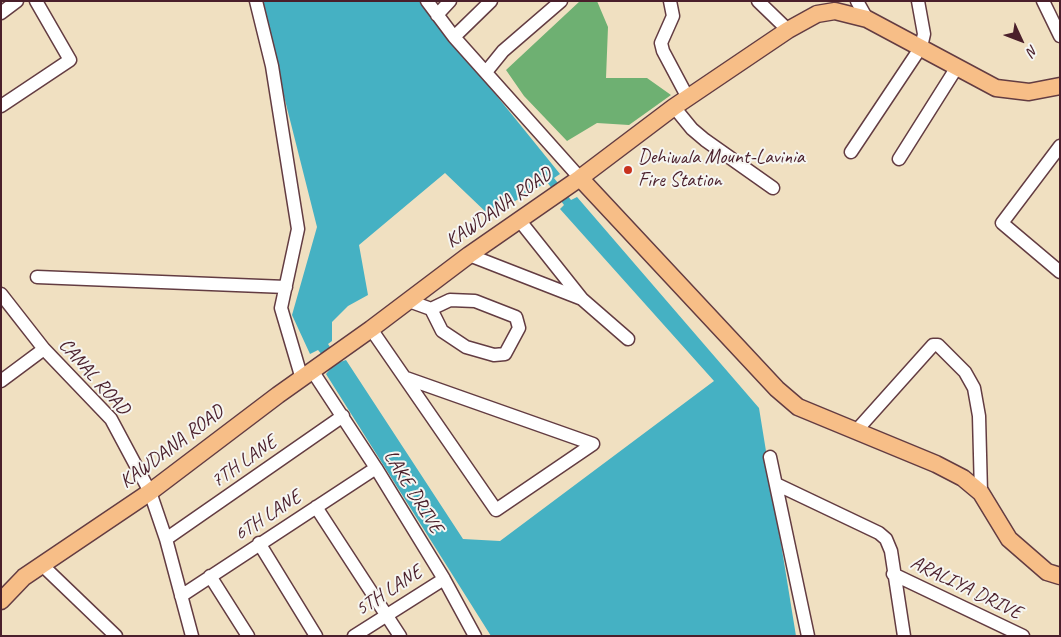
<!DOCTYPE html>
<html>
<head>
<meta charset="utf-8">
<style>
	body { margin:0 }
	#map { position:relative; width:1061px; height:637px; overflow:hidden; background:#f0e0c1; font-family:Caveat,sans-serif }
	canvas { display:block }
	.frame { position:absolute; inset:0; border:2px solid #4a1f2b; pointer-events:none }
	.north { position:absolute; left:996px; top:15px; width:50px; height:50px; -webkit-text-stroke:4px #f6f6f2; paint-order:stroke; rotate:133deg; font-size:14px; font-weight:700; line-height:20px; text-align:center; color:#4a1f2b }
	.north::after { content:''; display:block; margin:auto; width:18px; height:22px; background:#4a1f2b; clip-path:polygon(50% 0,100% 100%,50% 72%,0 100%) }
</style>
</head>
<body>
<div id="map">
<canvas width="1061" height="637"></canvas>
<div class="frame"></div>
<div class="north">N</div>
</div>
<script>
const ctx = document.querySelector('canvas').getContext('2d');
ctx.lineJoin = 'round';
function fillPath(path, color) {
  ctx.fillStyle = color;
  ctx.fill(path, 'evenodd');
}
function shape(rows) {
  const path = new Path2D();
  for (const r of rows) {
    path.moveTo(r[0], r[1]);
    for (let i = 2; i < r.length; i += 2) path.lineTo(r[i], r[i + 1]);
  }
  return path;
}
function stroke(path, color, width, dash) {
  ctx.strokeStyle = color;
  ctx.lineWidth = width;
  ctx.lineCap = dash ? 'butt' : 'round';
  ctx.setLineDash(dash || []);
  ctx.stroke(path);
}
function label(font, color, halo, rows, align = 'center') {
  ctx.font = font + ' Caveat,sans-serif';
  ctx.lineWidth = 4;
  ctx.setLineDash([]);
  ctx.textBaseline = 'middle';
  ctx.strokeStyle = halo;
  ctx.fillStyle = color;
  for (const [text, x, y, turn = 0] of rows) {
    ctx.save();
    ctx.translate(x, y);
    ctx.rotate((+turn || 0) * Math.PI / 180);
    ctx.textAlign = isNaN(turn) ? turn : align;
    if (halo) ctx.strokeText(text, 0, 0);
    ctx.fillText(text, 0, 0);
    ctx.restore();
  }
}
fillPath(shape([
	[580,1,597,1,608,27,606,78,647,78,671,95,629,125,597,123,567,141,524,96,506,70]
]), '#6eb072');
fillPath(shape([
	[260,1,420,1,560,174,554,178,571,200,577,197,759,408,796,636,491,636,326,374,332,367,318,350,310,354,292,315,317,227],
	[445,173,490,216,547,182,564,205,560,209,714,381,500,541,463,539,346,360,340,362,328,344,332,341,332,322,348,306,368,295,359,245]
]), '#45b1c3');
const minor = shape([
	[256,1,272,66,298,229,281,308,302,379],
	[427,1,454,37,580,178],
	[670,1,673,16,661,43,663,51,688,98],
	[758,1,788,30],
	[857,1,867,19],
	[1043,1,1060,36],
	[1,13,17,1],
	[437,15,450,1],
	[454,37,491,1],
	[486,72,503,51,561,1],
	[1,106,70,60,36,1],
	[674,107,692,129,705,140,773,188],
	[1060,146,1002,223,1060,272],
	[851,152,921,47,924,34,918,1],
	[899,159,957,67],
	[520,221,582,299],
	[469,255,582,299,628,339],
	[37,277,286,287],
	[1,294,44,349,111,419,150,492,166,539,192,636],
	[409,301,431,309,442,331,466,347,494,355,505,354,519,328,516,317,475,301,450,300,431,309],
	[371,329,496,510,593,444,406,378],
	[313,372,376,468,444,579,475,636],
	[1,381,44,349],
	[856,431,933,345,938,345,965,372,974,388,979,416,981,493],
	[770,457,808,636],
	[776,484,879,533,886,539,891,551,904,636],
	[316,507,400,636],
	[166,539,343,416],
	[259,543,316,636],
	[41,564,116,636],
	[893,574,1023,636],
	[210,576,248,636],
	[181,596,376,468],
	[354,636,444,579]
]);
const major = shape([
	[580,178,777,389,798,407,936,464,963,478,981,493,1009,539,1047,572,1060,576],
	[1,601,24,577,150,492,278,395,371,329,469,255,580,178,674,107,788,30,817,14,835,11,867,19,996,88,1029,92,1060,86]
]);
stroke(minor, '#633c42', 15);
stroke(major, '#633c42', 19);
stroke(minor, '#fff', 12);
stroke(major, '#f7be87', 16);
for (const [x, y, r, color] of [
	[628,170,5,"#c8321e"]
]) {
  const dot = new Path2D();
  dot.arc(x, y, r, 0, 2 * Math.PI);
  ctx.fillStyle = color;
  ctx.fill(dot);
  stroke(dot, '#f6f6f2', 2);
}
label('20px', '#4a1f2b', '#f6f6f2', [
	["Dehiwala Mount-Lavinia",638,158],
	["Fire Station",638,181]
], 'left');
label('20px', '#4a1f2b', '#f6f6f2', [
	["KAWDANA ROAD",499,208,-35],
	["CANAL ROAD",94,377,48],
	["KAWDANA ROAD",172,447,-37],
	["7TH LANE",244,462,-35],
	["LAKE DRIVE",413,492,58],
	["6TH LANE",268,516,-33],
	["ARALIYA DRIVE",966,588,26],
	["5TH LANE",389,591,-33]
]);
</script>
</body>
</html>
